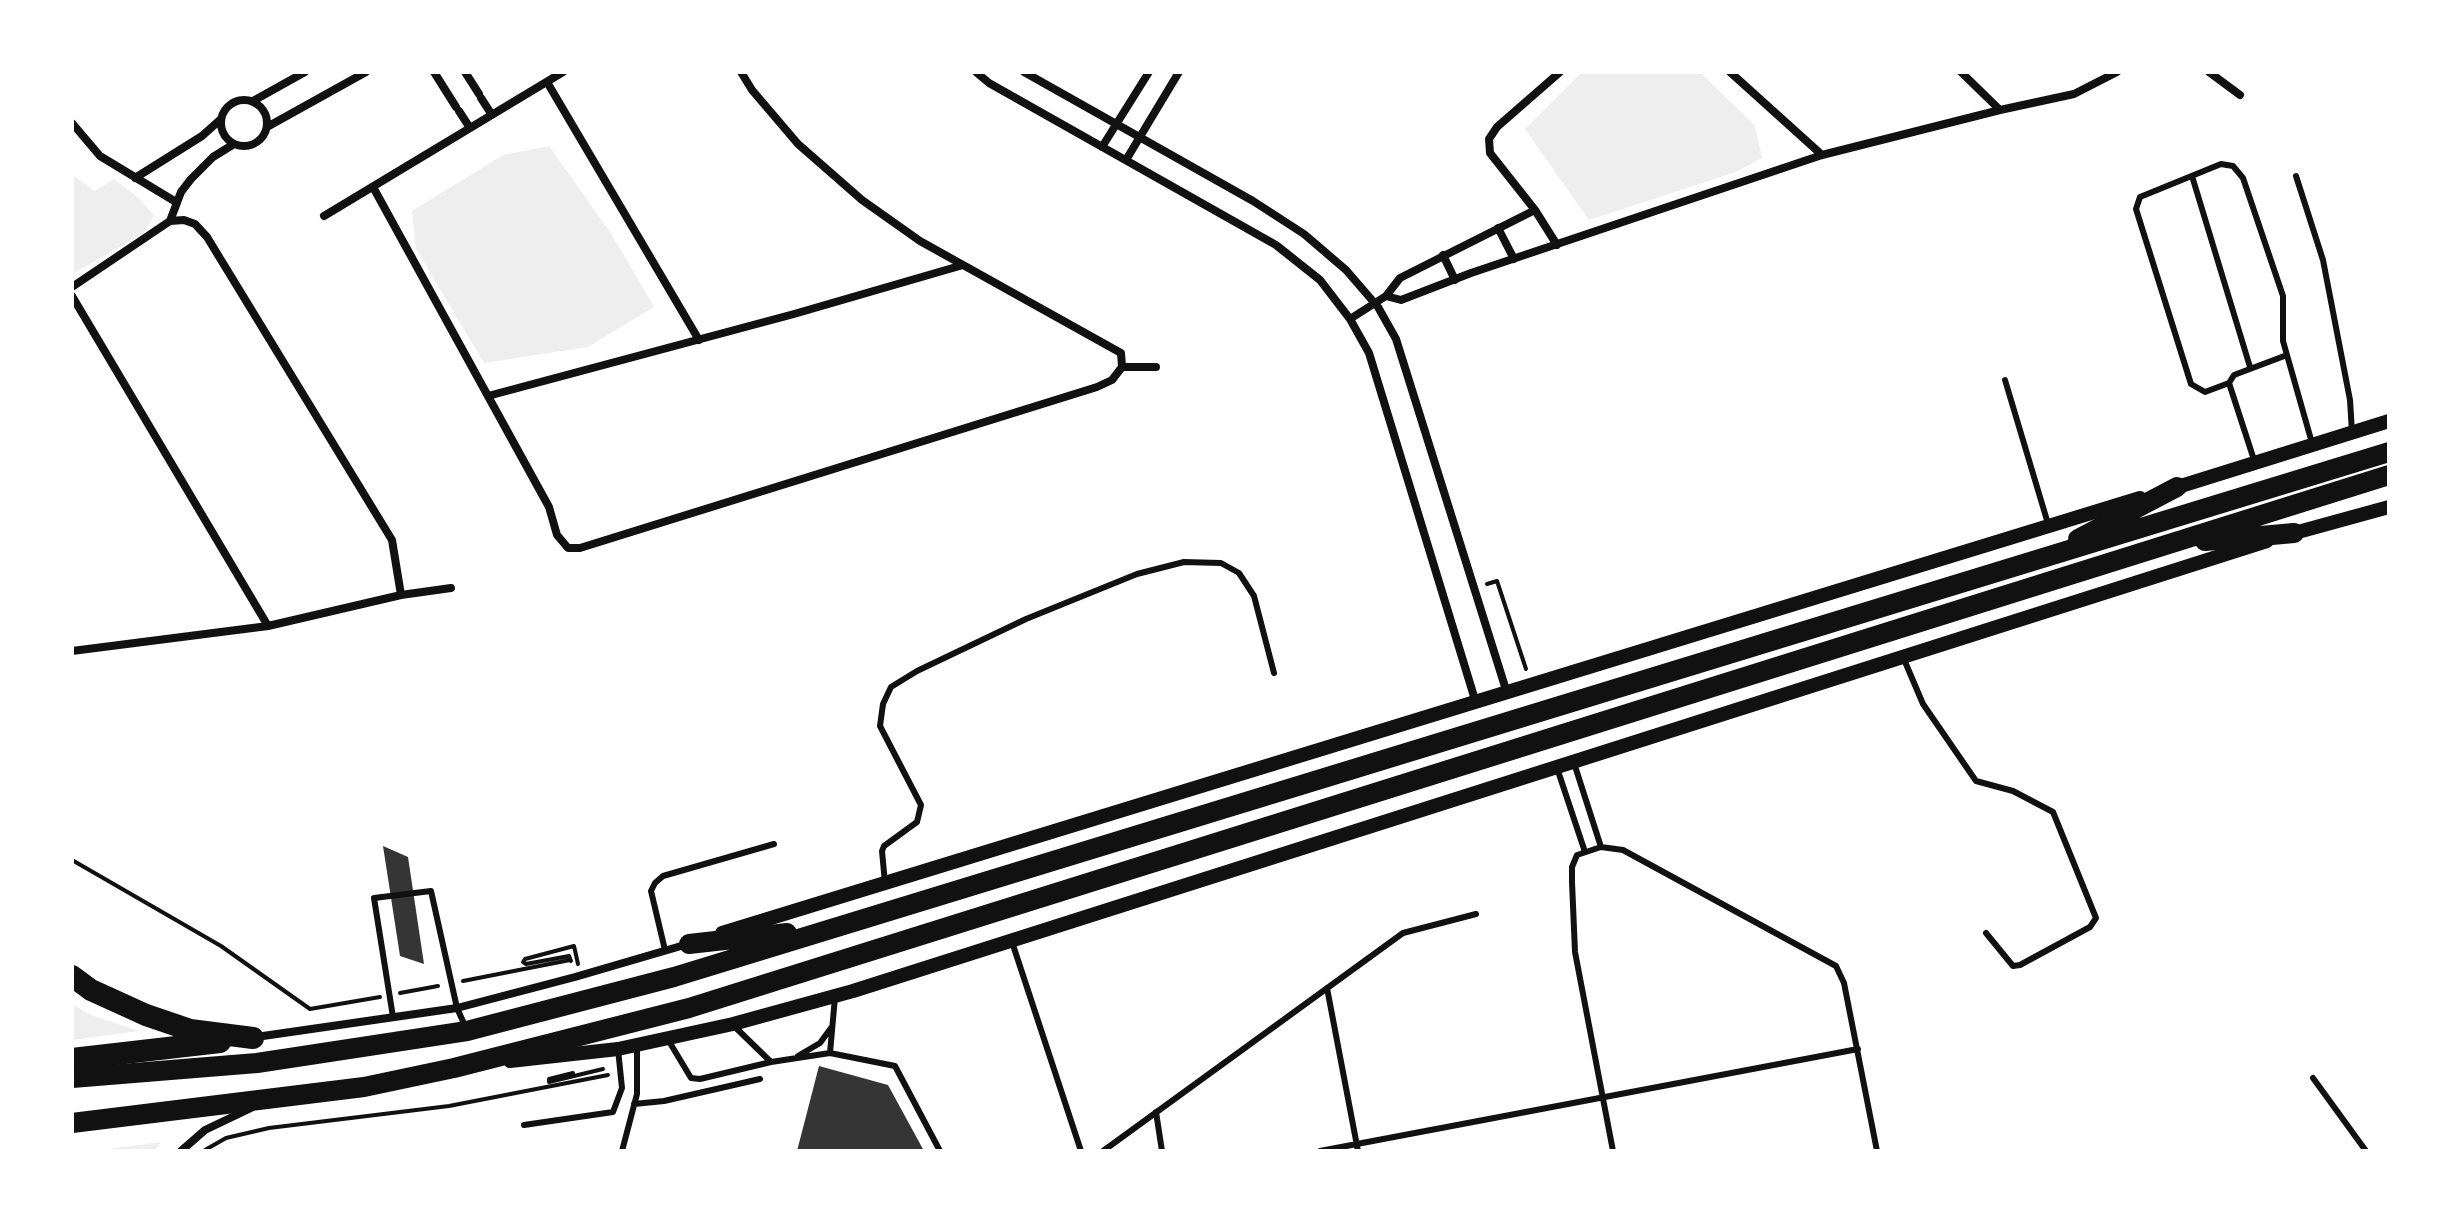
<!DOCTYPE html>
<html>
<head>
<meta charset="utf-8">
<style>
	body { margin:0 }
	#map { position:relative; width:2461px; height:1223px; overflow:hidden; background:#fff; font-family:Overpass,sans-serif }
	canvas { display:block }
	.frame { position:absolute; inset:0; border:74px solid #fff; pointer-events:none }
</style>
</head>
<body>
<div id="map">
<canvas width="2461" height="1223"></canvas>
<div class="frame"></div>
</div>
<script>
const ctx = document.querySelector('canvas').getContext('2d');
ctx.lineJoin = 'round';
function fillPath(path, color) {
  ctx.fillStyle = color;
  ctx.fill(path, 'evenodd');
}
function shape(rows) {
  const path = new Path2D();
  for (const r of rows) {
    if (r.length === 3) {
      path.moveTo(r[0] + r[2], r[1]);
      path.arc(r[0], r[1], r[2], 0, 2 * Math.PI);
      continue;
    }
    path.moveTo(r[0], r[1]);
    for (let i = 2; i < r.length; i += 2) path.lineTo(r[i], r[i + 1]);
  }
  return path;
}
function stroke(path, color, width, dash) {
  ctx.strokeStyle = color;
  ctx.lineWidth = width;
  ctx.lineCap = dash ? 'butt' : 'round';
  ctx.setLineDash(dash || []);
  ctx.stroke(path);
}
fillPath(shape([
	[1582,72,1700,72,1755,126,1762,158,1736,172,1589,220,1525,129],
	[549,146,612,235,654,307,588,347,484,363,416,249,412,211,503,155],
	[72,174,94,191,114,179,140,199,154,216,144,233,72,274],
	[72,1004,91,1015,139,1031,72,1040],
	[161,1142,154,1151,94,1151]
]), '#eee');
fillPath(shape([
	[383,846,408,857,424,964,400,956],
	[819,1066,888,1085,924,1151,797,1151]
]), '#353535');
stroke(shape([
	[1487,584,1497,581,1526,669],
	[72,860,221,946,310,1009,380,997],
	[571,961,569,956,526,964,523,962,525,959,574,946,578,964],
	[463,981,570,960],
	[400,993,438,986],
	[573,1073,549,1079,549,1082,603,1069],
	[205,1150,226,1138,269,1128,449,1106,608,1075]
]), '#111', 4);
stroke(shape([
	[2192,176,2250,367],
	[2296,176,2323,260,2350,400,2352,432],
	[2005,380,2049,527],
	[2229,383,2234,375,2287,355],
	[2255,463,2229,383,2205,392,2191,384,2136,209,2140,197,2221,164,2233,166,2243,178,2283,296,2283,341,2312,443],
	[1903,657,1923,704,1976,781,2013,791,2053,812,2096,918,2090,927,2020,965,2013,966,1986,933],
	[1574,763,1601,847],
	[1557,768,1585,852],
	[885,883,882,851,884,846,917,822,921,805,880,726,883,704,891,687,917,671,1026,619,1137,574,1184,562,1221,563,1239,573,1254,596,1274,673],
	[1012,942,1081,1151],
	[665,950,651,891,655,883,663,876,774,844],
	[1327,988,1358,1151],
	[393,1017,374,898,431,891,457,1008,466,1028],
	[735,1027,771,1062,830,1053,895,1066,940,1151],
	[667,1038,691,1078,700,1079,771,1062],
	[830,1053,835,997],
	[798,1056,820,1043,831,1028],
	[2313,1078,2366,1151],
	[634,1104,664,1101,760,1079],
	[1156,1112,1162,1151],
	[524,1125,613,1112,622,1088,618,1049],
	[622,1151,637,1094,637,1045],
	[1103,1151,1403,933,1476,914],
	[1320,1151,1858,1049],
	[1613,1151,1575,952,1572,882,1572,867,1577,855,1601,847,1623,850,1836,966,1844,983,1877,1151]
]), '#111', 6);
stroke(shape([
	[434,72,456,107],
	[465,72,479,94],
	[976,72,989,83,1276,245,1320,280,1350,319,1369,353,1476,703],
	[1024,72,1253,201,1304,234,1346,270,1378,307,1396,339,1507,693],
	[1730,72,1822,155],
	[1961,72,2000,110],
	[2209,72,2240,95],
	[547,82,699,340],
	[481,98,492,115],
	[244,123,23],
	[253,101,305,72],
	[459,111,470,128],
	[72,123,100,156,176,202],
	[267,127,366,72],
	[1102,147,1149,72],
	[1126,160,1179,72],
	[135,178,202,136,221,119],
	[373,187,549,507,557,535,568,548,580,548,1097,387,1112,380,1122,367,1121,353,920,241,862,200,798,144,752,90,741,72],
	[324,216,563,72],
	[170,221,181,192,191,179,213,157,234,144],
	[1498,228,1514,259],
	[1557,245,1535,210,1490,153,1489,139,1497,127,1560,72],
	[1443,255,1455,280],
	[72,287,170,221,184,220,195,224,207,237,392,540,401,595],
	[72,296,268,626],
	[1386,296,1401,300,1471,273,1822,155,2000,110,2074,94,2117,72],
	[1350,319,1386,296,1400,278,1535,210],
	[1122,367,1156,367],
	[488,396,794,314,963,265],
	[72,651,268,626,401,595,451,588],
	[256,1037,457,1008,575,977,688,944],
	[181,1151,205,1130,251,1108]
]), '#111', 8);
stroke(shape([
	[2168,490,2389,421],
	[2287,535,2389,507],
	[722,933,2140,498],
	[510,1061,618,1049,733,1024,853,991,2267,541]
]), '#111', 14);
stroke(shape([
	[2078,539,2177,487],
	[2205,541,2294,533],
	[689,944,787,933],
	[72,1078,257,1063,467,1031,674,977,2389,452],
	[72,1123,364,1087,454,1068,689,1008,2389,475]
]), '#111', 20);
stroke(shape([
	[72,976,91,990,146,1015,190,1030,253,1038],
	[72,1059,220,1042]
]), '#111', 22);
</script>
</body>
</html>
